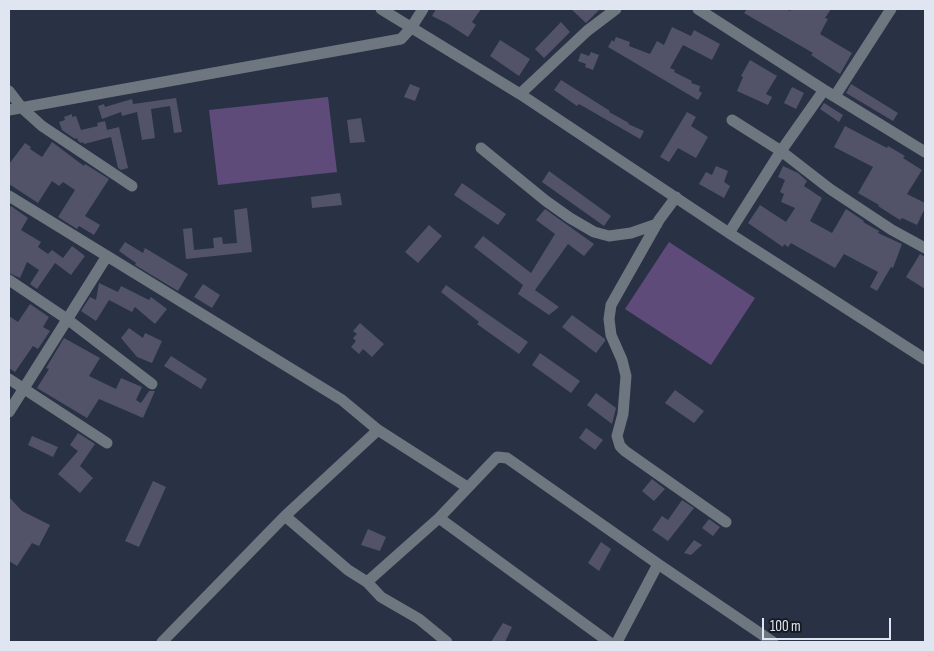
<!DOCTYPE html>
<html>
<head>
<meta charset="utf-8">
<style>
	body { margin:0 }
	#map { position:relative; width:934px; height:651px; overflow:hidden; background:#283244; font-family:"Sofia Sans Condensed",sans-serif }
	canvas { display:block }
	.frame { position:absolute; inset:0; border:10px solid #dfe6f1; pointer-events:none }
	.scale { position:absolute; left:762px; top:618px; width:129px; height:22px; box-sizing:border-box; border:2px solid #dfe6f1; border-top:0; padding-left:6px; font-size:15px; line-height:18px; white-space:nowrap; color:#dfe6f1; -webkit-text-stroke:4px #161a22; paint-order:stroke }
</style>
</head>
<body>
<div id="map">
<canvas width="934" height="651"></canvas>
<div class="frame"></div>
<div class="scale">100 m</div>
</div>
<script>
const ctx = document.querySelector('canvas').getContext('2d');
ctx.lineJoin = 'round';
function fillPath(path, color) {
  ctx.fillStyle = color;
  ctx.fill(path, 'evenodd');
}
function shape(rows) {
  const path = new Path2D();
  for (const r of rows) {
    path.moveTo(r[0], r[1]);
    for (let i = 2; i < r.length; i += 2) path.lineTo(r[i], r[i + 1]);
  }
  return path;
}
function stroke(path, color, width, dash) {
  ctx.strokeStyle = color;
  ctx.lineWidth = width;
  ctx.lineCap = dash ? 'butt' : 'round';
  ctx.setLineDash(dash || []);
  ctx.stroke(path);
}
fillPath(shape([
	[328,97,337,172,218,185,209,110],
	[669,242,755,298,711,365,625,309]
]), '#5f4b7a');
fillPath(shape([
	[436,9,481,9,472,22,476,25,468,37,448,24,432,16],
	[571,9,600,9,586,23],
	[747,9,786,9,790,11,792,9,831,9,825,18,828,19,820,34,852,53,840,74,811,55,813,53,744,13],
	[561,22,570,32,544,58,535,49],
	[672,27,691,36,694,30,720,44,712,60,683,45,670,68,675,70,674,72,692,81,691,83,700,86,699,91,702,93,698,100,608,47,612,40,614,42,616,37,630,42,629,46,650,54,657,41,664,45],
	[500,40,530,59,519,76,490,56],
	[591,52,599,55,593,70,585,67,586,64,578,61,581,53,589,56],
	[750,60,777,76,766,94,772,97,768,105,737,91,743,77,741,76],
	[561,80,610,111,609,112,629,123,628,124,644,131,640,139,579,104,577,106,554,90],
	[410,84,420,88,415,101,404,97],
	[851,84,898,113,893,121,846,93],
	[792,87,804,93,796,109,784,103],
	[176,98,182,132,174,133,170,106,151,109,155,138,142,140,137,112,122,116,121,112,102,119,98,106,104,104,105,107,132,99,133,104],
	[824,103,843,115,839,122,820,109],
	[687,112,696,117,691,126,708,137,696,158,678,148,669,162,660,157],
	[72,114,72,117,76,116,81,130,98,126,97,123,105,121,107,130,119,127,128,168,121,170,118,168,111,137,84,144,83,142,81,143,78,141,77,138,75,139,62,130,59,122,65,120,64,117],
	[361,118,365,142,350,143,347,120],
	[845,126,887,148,888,146,905,156,903,158,922,170,907,194,925,203,925,208,917,225,902,218,900,220,878,206,879,205,858,193,873,167,834,147],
	[52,142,84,166,85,164,109,179,85,216,100,225,94,235,79,226,77,229,58,217,75,190,63,182,59,186,52,181,38,203,9,184,9,164,25,143,31,147,30,149,42,157],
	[716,166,728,171,724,182,730,186,724,198,699,184,706,172,712,175],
	[783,166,798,173,807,181,804,186,822,198,810,221,832,233,846,209,864,221,863,222,879,231,878,233,902,244,893,268,891,267,877,291,870,287,878,272,844,254,835,268,791,243,788,247,784,244,783,247,748,223,760,205,786,222,795,208,781,202,784,194,780,192,785,180,778,177],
	[549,171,611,216,604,226,542,182],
	[462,183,506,214,498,225,454,195],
	[340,193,342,205,312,208,311,197],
	[11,206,28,218,21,230,41,242,38,247,48,254,52,250,63,258,72,246,85,256,71,275,55,263,37,289,30,284,39,270,27,262,20,278,9,273,9,209],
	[247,208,252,252,186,259,183,229,192,228,194,250,214,248,213,238,222,237,223,244,237,243,234,210],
	[545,209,594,244,584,256,568,244,535,290,559,307,549,315,518,294,523,285,474,247,483,236,531,273,555,234,536,220],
	[429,225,442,236,418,263,405,252],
	[125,242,143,253,145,248,188,274,178,291,135,265,136,263,119,251],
	[920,254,925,257,925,289,906,277],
	[99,283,118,292,121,286,149,300,151,297,167,309,155,324,135,307,132,312,109,300,96,321,81,311,90,297,96,300],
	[203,284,220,295,212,308,194,297],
	[446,285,486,313,528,342,519,354,477,324,479,322,441,292],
	[30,304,49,317,43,327,50,331,38,349,33,346,15,372,9,368,9,316,18,322],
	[572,315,605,339,605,341,596,353,562,327],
	[360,323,384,344,372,357,363,349,359,354,351,347,356,341,353,338,357,334,353,331],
	[129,328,143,338,145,333,162,341,152,363,137,357,121,338],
	[64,338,100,358,89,376,116,389,121,378,142,387,136,400,141,403,149,391,155,391,143,418,99,399,87,418,37,388,49,369,46,368],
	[540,353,580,381,571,393,532,365],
	[171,356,207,379,201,389,164,366],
	[675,390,704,411,694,423,665,403],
	[596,393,616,408,612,424,587,405],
	[586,428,603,440,595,450,579,438],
	[78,433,95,444,80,466,93,478,80,493,58,474,78,451,70,445],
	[32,436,58,447,53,457,28,445],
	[652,479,665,489,654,501,642,491],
	[153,481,166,487,139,547,125,541],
	[9,497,22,511,50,525,39,546,32,543,17,566,9,561],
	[682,500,694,508,668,541,652,530,662,516,668,520],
	[709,519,720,527,713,536,702,528],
	[368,529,386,537,380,551,361,545],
	[694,540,702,545,691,555,684,553],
	[601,542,611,549,599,571,588,563],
	[503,623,512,627,505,642,491,642]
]), '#525369');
stroke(shape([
	[381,9,520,94,729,233,925,359],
	[698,9,824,90,925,152],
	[9,91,22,108,42,126,132,186],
	[520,94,587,31,616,9],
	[835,96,891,9],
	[9,110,401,39,411,28,423,9],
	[732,120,781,151,830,189,892,230,925,248],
	[481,148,546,201,570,218,594,232,609,236,631,233,657,224],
	[9,196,342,400,378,430,467,487],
	[676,197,659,220,611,305,609,319,611,335,622,360,626,376,623,414,617,436,620,446,625,451,726,522],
	[729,233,781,151,824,90],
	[9,280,67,319,152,384],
	[9,379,107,443],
	[9,412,107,256],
	[285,516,348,570,367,582,439,518,609,642],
	[439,518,497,457,507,458,658,564,773,642],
	[367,582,381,597,419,619,447,642],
	[162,642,285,516,378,430],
	[617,642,658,564]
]), '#6e777f', 11);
</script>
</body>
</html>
